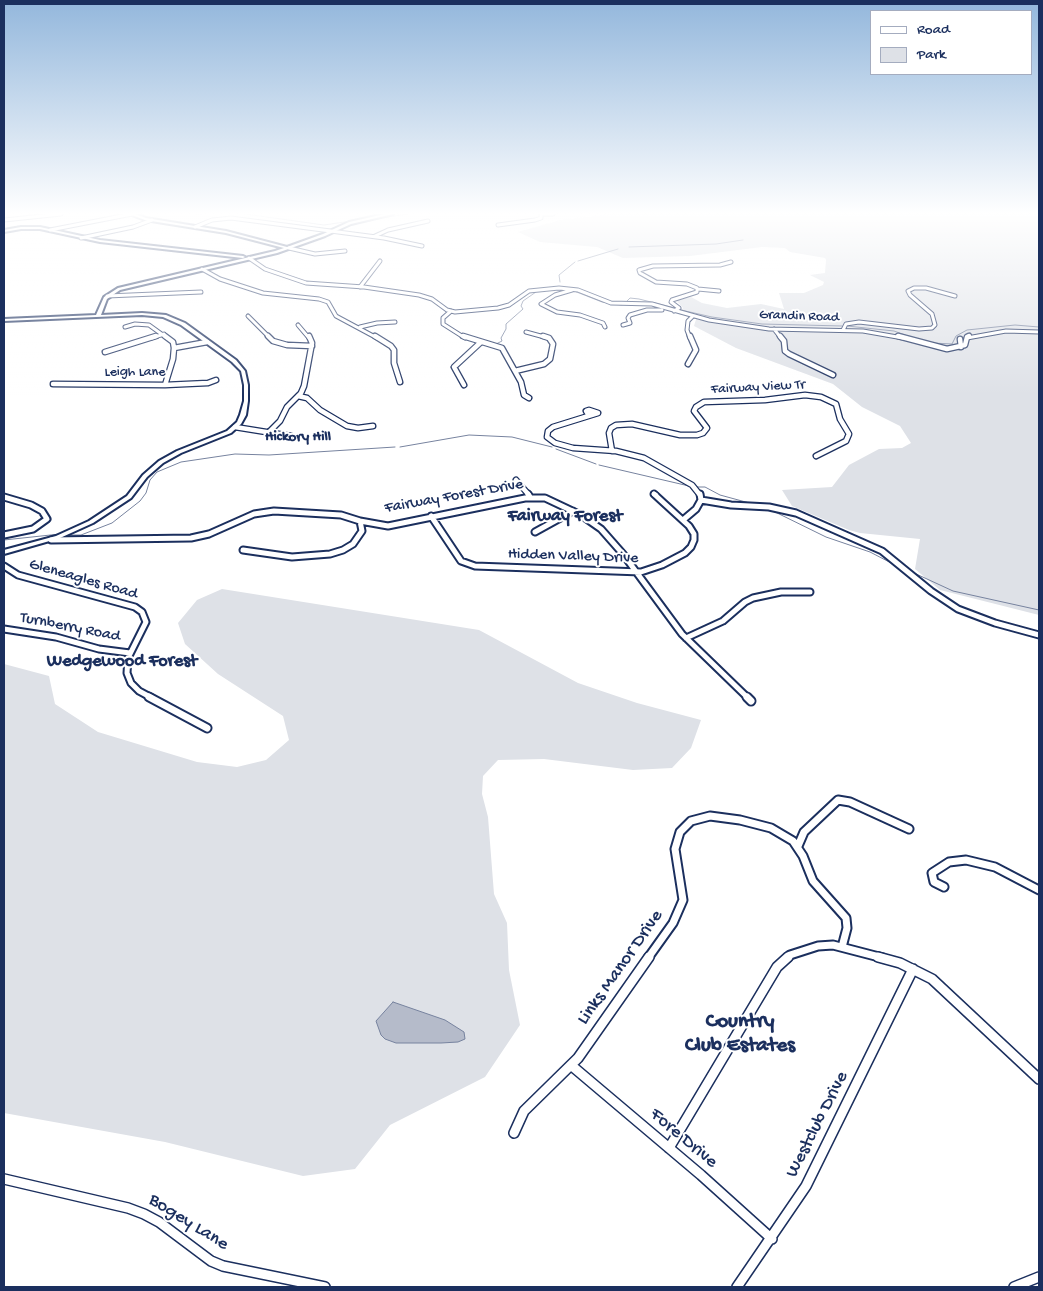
<!DOCTYPE html>
<html>
<head>
<meta charset="utf-8">
<style>
	body { margin:0 }
	#map { position:relative; width:1043px; height:1291px; overflow:hidden; background:#fff; font-family:"Gochi Hand",sans-serif }
	canvas { display:block }
	.frame { position:absolute; inset:0; border:5px solid #1b2f5e; pointer-events:none }
	.legend { position:absolute; left:870px; top:10px; width:162px; height:65px; box-sizing:border-box; background:#fff; border:1px solid #a4acbf; margin:0; padding:6px 9px; list-style:none; font-size:15px; color:#1b2f5e }
	.legend li { display:flex; align-items:center; gap:10px; height:25px }
	.legend b { width:25px; border:1px solid #a4acbf }
</style>
</head>
<body>
<div id="map">
<canvas width="1043" height="1291"></canvas>
<div class="frame"></div>
<ul class="legend">
<li><b style="height:6px;background:#fff"></b>Road</li>
<li><b style="height:14px;background:#dee1e7"></b>Park</li>
</ul>
</div>
<script>
const ctx = document.querySelector('canvas').getContext('2d');
ctx.lineJoin = 'round';
function fillPath(path, color) {
  ctx.fillStyle = color;
  ctx.fill(path, 'evenodd');
}
function shape(rows) {
  const path = new Path2D();
  for (const r of rows) {
    path.moveTo(r[0], r[1]);
    for (let i = 2; i < r.length; i += 2) path.lineTo(r[i], r[i + 1]);
  }
  return path;
}
function stroke(path, color, width, dash) {
  ctx.strokeStyle = color;
  ctx.lineWidth = width;
  ctx.lineCap = dash ? 'butt' : 'round';
  ctx.setLineDash(dash || []);
  ctx.stroke(path);
}
function label(font, color, halo, rows, align = 'center') {
  ctx.font = font + ' "Gochi Hand",sans-serif';
  ctx.lineWidth = 4;
  ctx.setLineDash([]);
  ctx.textBaseline = 'middle';
  ctx.strokeStyle = halo;
  ctx.fillStyle = color;
  for (const [text, x, y, turn = 0] of rows) {
    ctx.save();
    ctx.translate(x, y);
    ctx.rotate((+turn || 0) * Math.PI / 180);
    ctx.textAlign = isNaN(turn) ? turn : align;
    if (halo) ctx.strokeText(text, 0, 0);
    ctx.fillText(text, 0, 0);
    ctx.restore();
  }
}
fillPath(shape([
	[610,214,1039,214,1039,615,940,590,915,569,920,539,860,533,849,530,792,506,782,490,832,487,849,465,879,449,902,448,911,443,900,426,862,407,833,384,736,348,694,326,697,316,680,312,683,308,676,300,691,297,702,303,727,308,761,304,784,309,779,293,804,293,823,285,824,282,810,275,825,273,826,260,825,258,790,252,785,248,762,247,690,256,623,258,597,247,540,242,518,232,560,220],
	[222,589,479,630,578,683,637,703,701,720,691,748,672,768,633,770,544,759,498,760,483,776,482,794,488,817,494,894,507,923,509,970,520,1025,485,1077,390,1125,355,1169,303,1176,165,1142,4,1113,4,664,49,676,55,704,98,732,197,762,237,767,266,760,289,740,283,716,218,674,185,644,178,623,197,600]
]), '#dee1e7');
const water = shape([
	[393,1002,445,1020,464,1032,465,1039,458,1042,441,1043,396,1043,385,1039,381,1035,376,1021,393,1002]
]);
fillPath(water, '#b5bbca');
stroke(water, '#77839f', 1);
stroke(shape([
	[197,214,201,214],
	[245,214,324,225,351,221],
	[358,222,407,214],
	[629,247,716,244,743,240],
	[578,261,618,249],
	[560,282,559,275,575,262],
	[557,290,566,290],
	[574,291,602,302,622,305],
	[626,302,630,298,639,299,675,308],
	[681,310,712,317,762,324,842,326],
	[847,326,894,331,916,339],
	[932,343,952,344,956,336,967,330,1015,325,1039,327],
	[496,344,502,341,501,338,506,329,506,324,523,309,521,306,523,301,536,292],
	[400,447,469,435,512,437,552,447],
	[556,449,596,464],
	[599,465,689,486],
	[697,487,705,487,720,495,753,504],
	[771,510,826,537,870,552,897,566],
	[66,535,81,535,112,523,140,501,146,493,150,480,157,472,181,462,235,454,269,455,395,447],
	[4,540,60,534],
	[914,573,953,591,1039,610]
]), '#77839f', 1);
const minorFar4 = shape([
	[4,220,61,214],
	[498,225,535,220,541,218,541,214,553,214],
	[195,227,212,220,231,218,384,238,422,246],
	[50,230,132,214],
	[375,236,388,230,428,221],
	[81,238,133,227,152,220],
	[289,248,315,254,345,251],
	[249,258,265,269,306,283,364,287,419,295,432,299,447,310,455,312,498,308,509,305,529,291,559,288,578,290,611,303,652,304,709,320,769,329,863,331,903,338],
	[202,269,220,279,263,293,319,299,328,302,336,316,377,338],
	[360,287,380,261],
	[698,289,719,291],
	[572,290,555,295,541,304,557,312,580,315,603,323,605,327],
	[107,296,201,292],
	[451,311,443,318,443,324,465,338],
	[674,311,679,308,671,302,672,300,697,292,697,288,687,284,656,282,640,273,639,270,653,266,720,265,731,262],
	[248,316,270,338],
	[298,325,309,338],
	[623,325,630,323,628,318,630,315,647,310,662,310],
	[125,327,135,324,149,325,167,338],
	[360,327,377,323,395,322],
	[774,329,781,338],
	[843,330,846,324,859,322,919,329,932,328,935,325,932,314,910,295,908,291,914,288,926,288,955,296],
	[526,332,548,338],
	[152,338,164,334],
	[690,338,687,330,688,321,692,317],
	[967,338,1006,331,1039,332]
]);
const minorFar3 = shape([
	[268,336,273,341,287,345,312,346],
	[375,336,391,346,394,350,394,363,400,382],
	[463,336,502,348,521,382,524,395,529,398],
	[780,336,784,341,785,351,789,354,833,375],
	[898,336,947,349,965,345,967,337,969,336],
	[960,339,961,347],
	[174,348,207,342],
	[105,352,156,336],
	[688,364,696,350,690,336],
	[515,371,544,364,550,359,553,344,549,338,543,336],
	[53,384,165,385,208,383,216,380],
	[165,385,173,359,174,348,173,342,165,336],
	[464,385,454,367,481,342],
	[298,396,307,398,320,410,347,426,358,428,373,426],
	[588,414,586,411,589,410,598,413,553,427,548,431,547,437,555,443,573,448,616,451,644,458,692,485,700,495],
	[235,427,291,436],
	[269,432,280,421,287,407,301,393,304,386,312,343,309,336],
	[612,451,609,433,611,428,616,425,632,424,680,435,697,435,703,433,707,428,694,411,696,407,704,402,765,400,805,395,821,397,836,404,840,419,849,434,846,441,816,456],
	[516,480,529,495],
	[654,494,656,495]
]);
const minorFar2 = shape([
	[528,494,530,497],
	[700,494,701,500],
	[4,497,31,505,42,511,47,519,33,529,4,535],
	[701,500,731,505,769,507,796,513,882,551,931,591,958,609,995,623,1039,635],
	[431,516,461,561,475,566,641,572,662,565,685,553,691,547,694,540,694,534,689,526,654,494],
	[683,520,696,509,701,500],
	[535,532,573,511],
	[51,540,191,538,209,534,254,514,274,511,341,515,360,521,388,526,525,498,545,498,581,515,601,529,623,554,682,634,748,698],
	[243,550,292,557,330,554,343,550,353,544,362,531,360,521],
	[4,566,18,575,135,607,142,612,146,622,128,658,127,673,131,683,139,691,152,698],
	[4,629,56,637,99,649,130,653],
	[686,638,723,621,745,602,753,598,781,592,810,592]
]);
const minorFar1 = shape([
	[149,697,207,728],
	[747,697,751,701],
	[798,846,804,832,838,800,850,802,909,829],
	[944,887,934,882,932,873,949,862,966,860,995,867,1039,890],
	[648,958,673,923,683,900,675,849,680,832,691,821,710,816,740,820,771,828,793,841,803,856,813,881,846,918,847,928,842,947],
	[787,958,790,955,818,946,833,945,883,958]
]);
const minor = shape([
	[878,957,900,963,932,979,1039,1079],
	[572,1066,701,1175,772,1239],
	[514,1133,524,1111,578,1058,649,957],
	[669,1148,777,967,788,957],
	[4,1179,128,1208,144,1214,159,1222,211,1261,223,1266,325,1287],
	[737,1287,806,1186,913,969],
	[1014,1287,1039,1277]
]);
const tertiary = shape([
	[129,214,135,214,146,218,226,231,287,247,323,234,349,222,385,214,393,214,351,224,325,236,277,253,120,290,107,299,101,315,142,313,166,315,185,323,236,360,245,371,248,385,248,401,246,415,241,424,231,433,181,453,163,463,147,477,131,498,93,523,60,538,4,554,4,550,56,536,89,521,127,496,143,475,159,461,177,451,227,431,237,422,240,415,244,401,244,385,241,371,232,362,181,325,163,317,142,315,4,321,4,319,96,315,104,297,118,288,275,251,284,248,226,233,145,220,129,214],
	[21,227,40,227,100,240,243,256,245,257,243,258,100,242,40,229,21,229,4,232,4,230,21,227]
]);
stroke(minorFar4, '#1b2f5e', 5);
stroke(minorFar3, '#1b2f5e', 7);
stroke(minorFar2, '#1b2f5e', 9);
stroke(minorFar1, '#1b2f5e', 11);
stroke(minor, '#1b2f5e', 12);
stroke(tertiary, '#1b2f5e', 4);
stroke(minorFar4, '#fff', 3);
stroke(minorFar3, '#fff', 4.5);
stroke(minorFar2, '#fff', 5);
stroke(minorFar1, '#fff', 7);
stroke(minor, '#fff', 9);
fillPath(tertiary, '#fff');
const sky = ctx.createLinearGradient(0, 0, 0, 395);
sky.addColorStop(0, '#93b7dc');
sky.addColorStop(0.54, '#fff');
sky.addColorStop(1, '#ffffff00');
ctx.fillStyle = sky;
ctx.fillRect(0, 0, 1043, 395);
label('14px', '#1b2f5e', '#fff', [
	["Grandin Road",799,317,2],
	["Leigh Lane",135,373],
	["Fairway View Tr",758,388,-3]
]);
label('bold 15px', '#1b2f5e', '#fff', [
	["Hickory Hill",298,438]
]);
label('16px', '#1b2f5e', '#fff', [
	["Fairway Forest Drive",454,497,-10],
	["Hidden Valley Drive",573,557,2],
	["Gleneagles Road",83,580,16],
	["Turnberry Road",70,628,11]
]);
label('bold 18px', '#1b2f5e', '#fff', [
	["Fairway Forest",565,517],
	["Wedgewood Forest",122,662]
]);
label('19px', '#1b2f5e', '#fff', [
	["Links Manor Drive",621,968,-55],
	["Westclub Drive",818,1125,-63],
	["Fore Drive",683,1139,40],
	["Bogey Lane",188,1223,32]
]);
label('bold 21px', '#1b2f5e', '#fff', [
	["Country",740,1023],
	["Club Estates",740,1047]
]);
</script>
</body>
</html>
